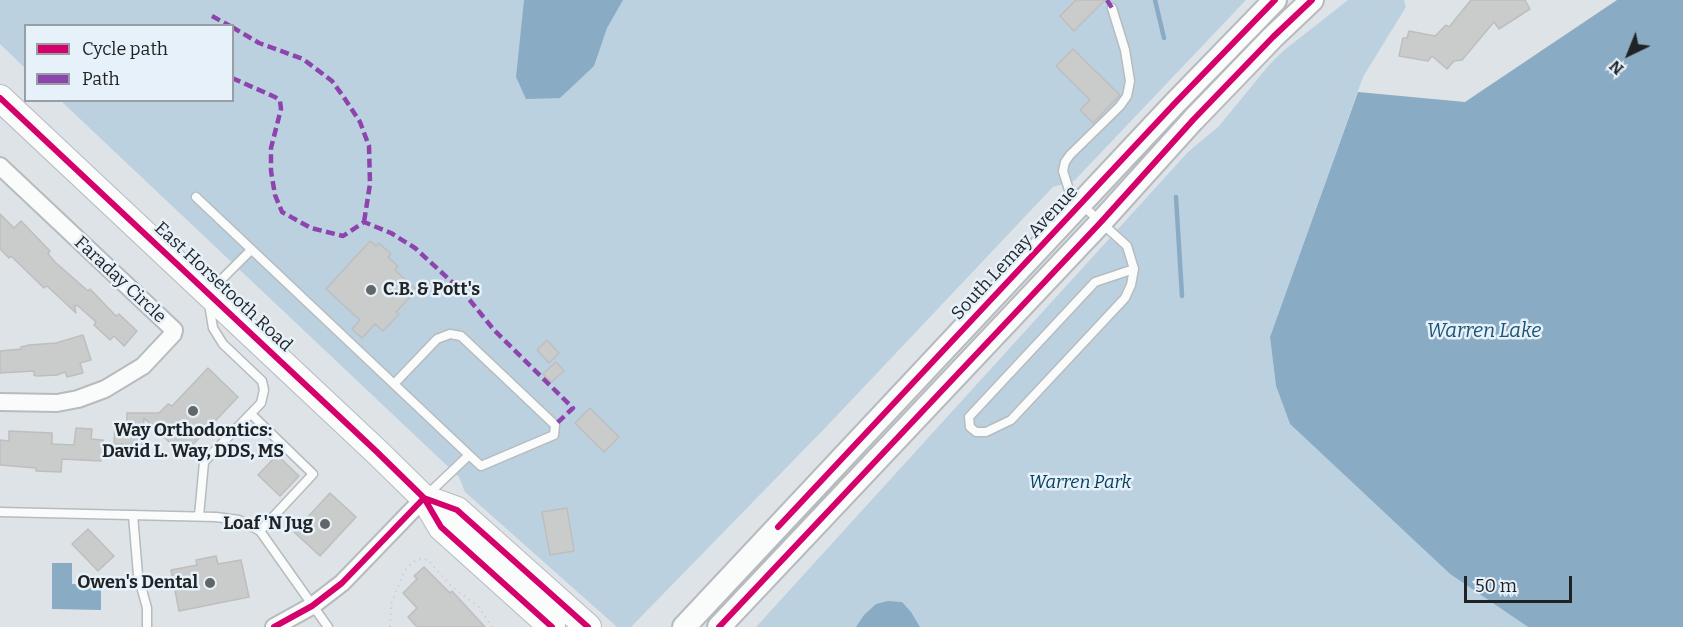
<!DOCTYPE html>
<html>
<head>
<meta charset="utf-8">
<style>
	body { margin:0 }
	#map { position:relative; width:1683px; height:627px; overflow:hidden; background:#dee3e7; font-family:Bitter,serif }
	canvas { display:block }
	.legend { position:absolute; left:24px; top:24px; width:210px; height:78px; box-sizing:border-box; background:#e7f1f9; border:2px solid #979fa4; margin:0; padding:8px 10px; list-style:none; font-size:18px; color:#1f2325 }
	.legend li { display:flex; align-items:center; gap:12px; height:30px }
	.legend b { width:30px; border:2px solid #979fa4 }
	.north { position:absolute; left:1599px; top:24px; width:60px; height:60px; -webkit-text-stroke:4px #e7f1f9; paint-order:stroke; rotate:223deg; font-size:16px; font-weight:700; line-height:24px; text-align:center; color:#1f2325 }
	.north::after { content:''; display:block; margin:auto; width:21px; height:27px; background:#1f2325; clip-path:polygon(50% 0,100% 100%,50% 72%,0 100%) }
	.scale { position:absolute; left:1464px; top:576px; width:108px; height:27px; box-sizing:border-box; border:3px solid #1f2325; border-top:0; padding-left:8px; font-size:18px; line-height:21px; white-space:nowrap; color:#1f2325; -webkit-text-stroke:4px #e7f1f9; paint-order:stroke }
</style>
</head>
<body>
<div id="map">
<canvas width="1683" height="627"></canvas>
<ul class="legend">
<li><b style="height:8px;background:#d6006c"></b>Cycle path</li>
<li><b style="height:8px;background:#8e44ad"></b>Path</li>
</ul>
<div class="north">N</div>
<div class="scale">50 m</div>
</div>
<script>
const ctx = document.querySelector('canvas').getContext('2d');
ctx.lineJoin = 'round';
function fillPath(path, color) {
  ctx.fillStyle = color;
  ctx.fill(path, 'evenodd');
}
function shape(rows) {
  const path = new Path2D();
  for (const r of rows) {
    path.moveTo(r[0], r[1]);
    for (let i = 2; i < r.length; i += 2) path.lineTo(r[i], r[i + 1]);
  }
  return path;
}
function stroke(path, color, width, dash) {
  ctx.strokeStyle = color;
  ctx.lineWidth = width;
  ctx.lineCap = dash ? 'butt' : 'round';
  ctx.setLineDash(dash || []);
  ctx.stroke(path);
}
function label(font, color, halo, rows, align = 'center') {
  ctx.font = font + ' Bitter,serif';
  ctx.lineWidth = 5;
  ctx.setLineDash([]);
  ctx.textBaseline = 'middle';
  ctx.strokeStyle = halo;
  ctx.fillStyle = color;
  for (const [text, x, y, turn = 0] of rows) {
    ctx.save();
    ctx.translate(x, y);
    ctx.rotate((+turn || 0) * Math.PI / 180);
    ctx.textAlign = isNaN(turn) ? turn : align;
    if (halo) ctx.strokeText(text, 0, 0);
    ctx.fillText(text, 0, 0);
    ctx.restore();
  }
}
fillPath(shape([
	[0,0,1246,0,1074,181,1053,187,827,426,631,627,617,627,465,492,459,477,61,101,232,100,232,26,26,26,25,68,0,44],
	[1348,0,1404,0,1406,7,1363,77,1270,337,1276,386,1290,424,1450,574,1528,627,756,627,1188,152,1219,126,1269,65,1283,51]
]), '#bcd1e0');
fillPath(shape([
	[524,0,623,0,607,28,594,66,560,98,526,99,516,77],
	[1617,0,1683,0,1683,627,1528,627,1450,574,1290,424,1276,386,1270,337,1358,92,1465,102],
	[52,563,72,563,72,584,101,585,101,610,52,609],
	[888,601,902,602,911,612,920,627,856,627,864,615,876,604]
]), '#89abc4');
stroke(shape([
	[1155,0,1164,38],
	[1176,197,1182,296]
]), '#89abc4', 4.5);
const building = shape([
	[1076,0,1105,0,1074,31,1060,16,1076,0],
	[1471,0,1525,0,1530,9,1499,29,1494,22,1462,60,1454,61,1447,69,1432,56,1428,61,1399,56,1403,38,1407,38,1409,31,1435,36,1446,25,1449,27,1471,0],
	[1073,49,1120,95,1093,123,1080,110,1090,100,1056,66,1073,49],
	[0,214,14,228,21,221,50,251,48,254,55,262,88,291,90,289,116,316,119,314,137,331,124,346,114,336,110,340,94,325,96,322,77,305,75,307,74,305,76,313,47,286,44,288,11,256,9,258,0,249,0,214],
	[370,241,376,246,379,243,391,254,388,257,398,266,395,270,417,290,396,312,399,314,383,331,375,324,362,338,352,329,360,320,326,289,370,241],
	[83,335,91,360,80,363,83,373,67,377,65,372,57,375,37,376,34,375,34,371,0,373,0,351,21,349,21,347,29,345,56,343,83,335],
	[547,340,559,353,549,363,537,350,547,340],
	[556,362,564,371,551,382,543,374,556,362],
	[208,368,238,397,183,455,144,418,143,445,114,444,115,423,127,424,127,413,159,413,168,404,172,406,208,368],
	[590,408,619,437,604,452,575,423,590,408],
	[76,428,92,429,91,439,103,440,101,461,62,459,61,472,36,471,36,468,0,465,0,440,9,441,9,431,52,433,52,444,74,445,76,428],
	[277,455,299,476,280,496,258,475,277,455],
	[330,493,356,517,320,556,294,532,330,493],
	[567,508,574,551,550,555,542,512,567,508],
	[88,529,114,556,98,571,72,544,88,529],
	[216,556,218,564,241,560,249,597,179,611,171,570,197,565,196,560,216,556],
	[424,567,450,593,452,591,485,627,417,627,408,617,417,608,403,593,417,579,414,576,424,567]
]);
fillPath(building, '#cacbcb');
stroke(building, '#bebebe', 1.5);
const lane = shape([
	[1112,8,1125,50,1130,81,1127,96,1120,106,1070,155,1065,162,1063,171,1069,190,1081,204,1127,246,1134,269,1131,285,1125,298,1011,420,986,432,976,432,970,427,969,417,1095,282,1134,269],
	[196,197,469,455,427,495],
	[209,292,251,250],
	[394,384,437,339,450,334,461,336,555,425,554,435,481,466,469,455],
	[251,414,313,474,260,531],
	[0,512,216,517,239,520,260,531,328,627],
	[133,515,138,575,147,608,147,627],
	[199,516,204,462,261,403,264,390,262,381,223,344,213,328,209,304]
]);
const street = shape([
	[0,166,174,330,173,334,143,366,105,389,78,399,57,403,0,402],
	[274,627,312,606,342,583,424,498]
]);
const secondary = shape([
	[684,627,1175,103,1275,0],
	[719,627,1101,222,1193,120,1273,37,1312,0]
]);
const primary = shape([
	[0,98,377,452,424,498,441,527,552,627],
	[424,498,457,510,588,627]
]);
stroke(lane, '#b7bbbe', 11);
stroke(street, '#b7bbbe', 20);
stroke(secondary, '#b7bbbe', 26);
stroke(primary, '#b7bbbe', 28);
stroke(shape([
	[1396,0,1385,8,1366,35,1348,70,1288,233,1264,305,1260,355,1260,386,1283,435,1332,487,1413,560,1490,617,1507,627],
	[273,253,321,261,339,275],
	[318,260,323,252,341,235],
	[390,627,391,604,404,572,413,562,421,558,428,560,451,586,479,607,492,627]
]), '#cdcfcf', 2, [1.5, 4.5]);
stroke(lane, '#fafbfb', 8);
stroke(street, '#fafbfb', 16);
stroke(secondary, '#fafbfb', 22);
stroke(primary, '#fafbfb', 26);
stroke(shape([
	[1107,0,1112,8],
	[212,16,230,26],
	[232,27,259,43,303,59,332,81,343,96,360,122,369,146,370,184,364,222],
	[232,78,275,97,280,101,281,109,271,148,271,171,275,195,282,212,311,228,343,236,364,222,391,233,415,248,464,293,494,330,573,408,555,425]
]), '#8e44ad', 4.5, [9, 4.5]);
stroke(shape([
	[0,98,377,452,424,498,441,527,552,627],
	[424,498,457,510,588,627],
	[778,527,1175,103,1275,0],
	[274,627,312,606,342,583,424,498],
	[719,627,1101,222,1193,120,1273,37,1312,0]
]), '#d6006c', 6);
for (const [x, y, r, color] of [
	[371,290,6,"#626669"],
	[193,411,6,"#626669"],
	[325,524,6,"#626669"],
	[210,583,6,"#626669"]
]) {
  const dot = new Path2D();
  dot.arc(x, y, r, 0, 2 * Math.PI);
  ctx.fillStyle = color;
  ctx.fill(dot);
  stroke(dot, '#e7f1f9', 2);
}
label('18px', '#1f2325', '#e7f1f9', [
	["South Lemay Avenue",1015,253,-47],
	["Faraday Circle",120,280,43],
	["East Horsetooth Road",223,287,43]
]);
label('bold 18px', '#1f2325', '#e7f1f9', [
	["C.B. & Pott's",383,290,"left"],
	["Way Orthodontics:",193,431,"center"],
	["David L. Way, DDS, MS",193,452,"center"],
	["Loaf 'N Jug",313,524],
	["Owen's Dental",198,583]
], 'right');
label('italic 18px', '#003d5f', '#e7f1f9', [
	["Warren Park",1080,483]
]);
label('italic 20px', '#1c5376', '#e7f1f9', [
	["Warren Lake",1484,331]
]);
</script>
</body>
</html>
